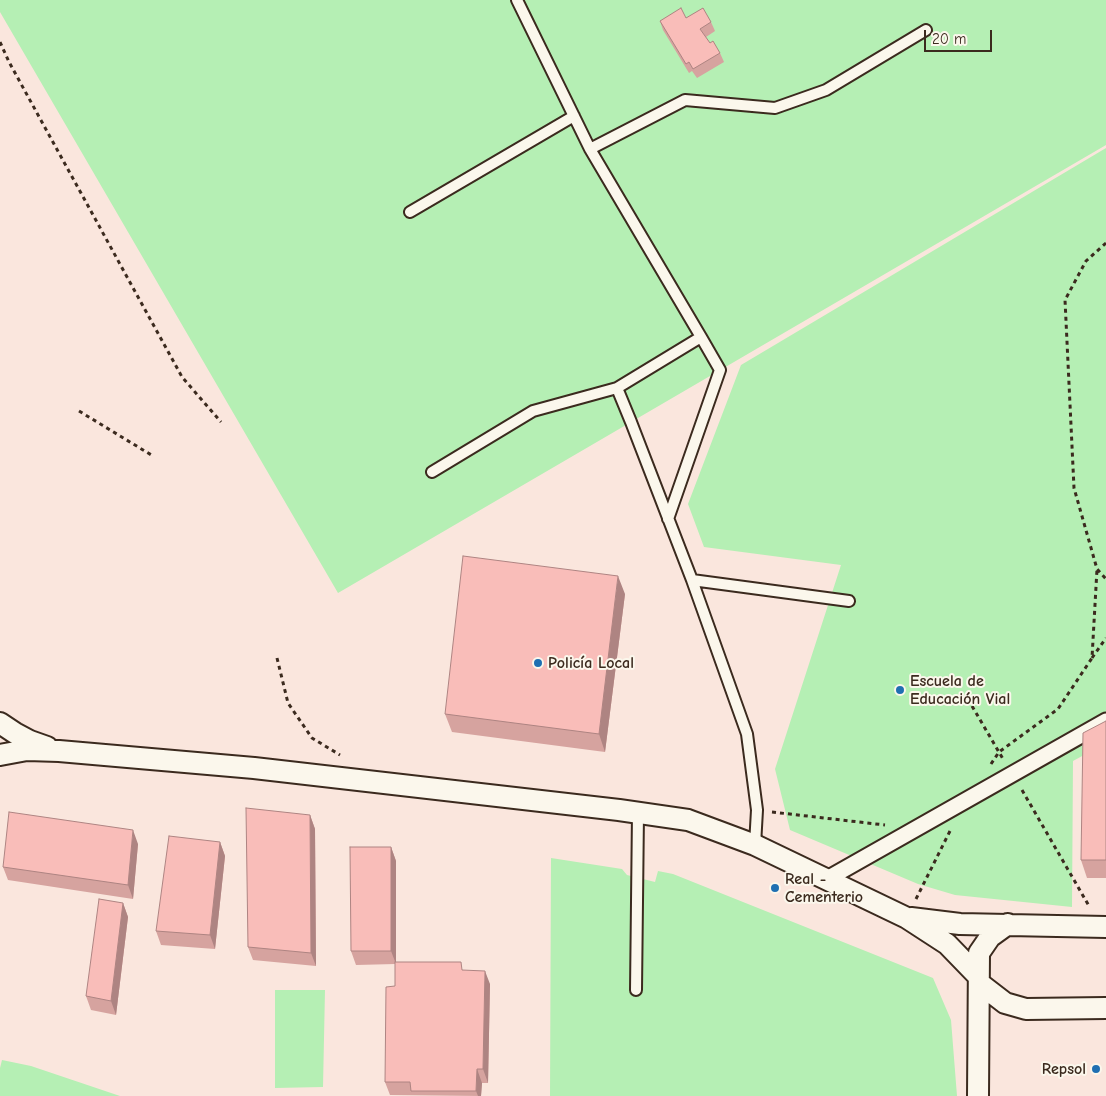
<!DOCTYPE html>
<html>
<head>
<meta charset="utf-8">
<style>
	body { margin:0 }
	#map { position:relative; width:1106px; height:1096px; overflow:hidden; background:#fae6dd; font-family:"Comic Neue",sans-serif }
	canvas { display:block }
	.scale { position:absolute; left:924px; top:30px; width:68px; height:22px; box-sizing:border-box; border:2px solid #3b2a1e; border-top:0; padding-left:6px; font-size:15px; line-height:18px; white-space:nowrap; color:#3b2a1e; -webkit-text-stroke:4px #fbf7ec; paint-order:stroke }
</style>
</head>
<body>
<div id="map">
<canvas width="1106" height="1096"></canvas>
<div class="scale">20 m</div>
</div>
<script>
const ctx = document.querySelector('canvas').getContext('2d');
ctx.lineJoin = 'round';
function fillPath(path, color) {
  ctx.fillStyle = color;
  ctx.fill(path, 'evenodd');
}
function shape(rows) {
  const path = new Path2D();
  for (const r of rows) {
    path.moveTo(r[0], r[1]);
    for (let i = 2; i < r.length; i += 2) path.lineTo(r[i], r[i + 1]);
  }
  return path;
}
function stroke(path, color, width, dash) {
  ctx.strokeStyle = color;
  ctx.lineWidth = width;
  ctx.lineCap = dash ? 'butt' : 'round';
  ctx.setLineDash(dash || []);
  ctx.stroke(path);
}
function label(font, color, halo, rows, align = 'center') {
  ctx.font = font + ' "Comic Neue",sans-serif';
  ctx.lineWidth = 4;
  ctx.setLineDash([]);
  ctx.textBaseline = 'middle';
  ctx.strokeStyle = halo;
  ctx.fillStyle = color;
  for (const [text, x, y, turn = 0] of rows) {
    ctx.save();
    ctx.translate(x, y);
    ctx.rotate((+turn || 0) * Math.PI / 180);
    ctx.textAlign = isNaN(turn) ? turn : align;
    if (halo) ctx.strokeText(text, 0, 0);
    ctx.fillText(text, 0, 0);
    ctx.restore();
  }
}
fillPath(shape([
	[0,0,1106,0,1106,145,338,593,0,12],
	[1106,148,1106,743,1073,761,1072,907,955,895,918,884,790,830,775,769,841,565,704,547,688,504,741,365],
	[551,858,622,869,627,875,655,882,658,871,673,874,933,978,951,1020,957,1096,550,1096],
	[275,990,325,990,323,1087,275,1088],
	[2,1060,31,1066,120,1096,0,1096,0,1068]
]), '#b5efb4');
const service = shape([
	[517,0,590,149,701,337,617,388,631,422,692,580,747,734,757,810,755,845],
	[590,149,685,100,775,108,826,90,926,30],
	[410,212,574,116],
	[432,472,533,411,617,388],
	[668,519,720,370,701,337],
	[692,580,849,601],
	[636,990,638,813]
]);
const pedestrian = shape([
	[827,879,1106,721]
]);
const minor = shape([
	[0,723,15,733,30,741,47,747],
	[0,755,27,750,59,751,254,768,619,810,688,820,755,845,907,918,947,944,978,976],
	[911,918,960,924,1106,927],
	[979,983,1005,1003,1026,1009,1106,1008],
	[978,1096,979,953,990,937,1008,924]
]);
stroke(service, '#3b2a1e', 14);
stroke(pedestrian, '#3b2a1e', 19);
stroke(minor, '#3b2a1e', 24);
stroke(shape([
	[0,42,9,62,182,377,221,422],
	[1106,243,1086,261,1065,300,1074,488,1097,569,1106,579],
	[79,411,153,456],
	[277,658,288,703,312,738,340,755],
	[1092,658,1106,638],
	[972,706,1003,759],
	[991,764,999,752,1058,709,1092,658,1097,569],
	[1022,790,1089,906],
	[772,812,885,825],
	[916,899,950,831]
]), '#3b2a1e', 3, [4, 4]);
stroke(service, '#fbf7ec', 10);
stroke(pedestrian, '#fbf7ec', 15);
stroke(minor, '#fbf7ec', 20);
fillPath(shape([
	[686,18,711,22,715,31,706,37,710,43,720,53,724,62,697,78,692,71,689,73,663,30,660,21],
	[625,594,605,752,452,732,445,714],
	[1106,721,1106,878,1087,878,1081,860],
	[310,815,315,829,316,966,253,960,248,947],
	[220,842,225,856,215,949,161,945,156,931],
	[138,844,133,899,8,880,3,867],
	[391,847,396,861,396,962,463,970,490,984,488,1083,482,1083,481,1096,390,1095,385,1082,395,986,395,964,356,965,351,951],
	[123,903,128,917,116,1015,91,1010,86,996]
]), '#d6a39f');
fillPath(shape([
	[618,576,625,594,605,752,599,734],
	[310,815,315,829,316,966,311,953],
	[133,830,138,844,133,899,128,885],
	[220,842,225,856,215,949,210,935],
	[391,847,396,861,396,964,391,951],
	[123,903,128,917,116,1015,111,1001],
	[485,971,490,984,488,1083,483,1069],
	[477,1069,482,1083,481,1096,478,1096,476,1091]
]), '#ae8482');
const building = shape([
	[681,8,686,18,703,8,711,22,700,29,710,43,713,41,720,53,693,69,689,62,686,64,660,21,681,8],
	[463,556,618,576,599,734,445,714,463,556],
	[1106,721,1106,860,1081,860,1083,733,1106,721],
	[246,808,310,815,311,953,248,947,246,808],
	[9,812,133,830,128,885,3,867,9,812],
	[169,836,220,842,210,935,156,931,169,836],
	[350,847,391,847,391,951,351,951,350,847],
	[99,899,123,903,111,1001,86,996,99,899],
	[395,962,461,962,462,970,485,971,483,1069,477,1069,476,1091,411,1091,410,1082,385,1082,386,987,395,986,395,962]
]);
fillPath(building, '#f9bdb9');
stroke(building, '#ae8482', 1);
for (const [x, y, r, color] of [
	[538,663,5,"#1f6fb2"],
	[900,690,5,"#1f6fb2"],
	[775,888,5,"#1f6fb2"],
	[1096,1069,5,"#1f6fb2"]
]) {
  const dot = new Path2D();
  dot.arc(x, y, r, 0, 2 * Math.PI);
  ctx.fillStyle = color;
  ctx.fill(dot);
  stroke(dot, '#fbf7ec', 2);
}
label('bold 16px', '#3b2a1e', '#fbf7ec', [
	["Policía Local",548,663],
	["Escuela de",910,681],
	["Educación Vial",910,699],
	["Real -",785,879],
	["Cementerio",785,897],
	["Repsol",1086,1069,"right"]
], 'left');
</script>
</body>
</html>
